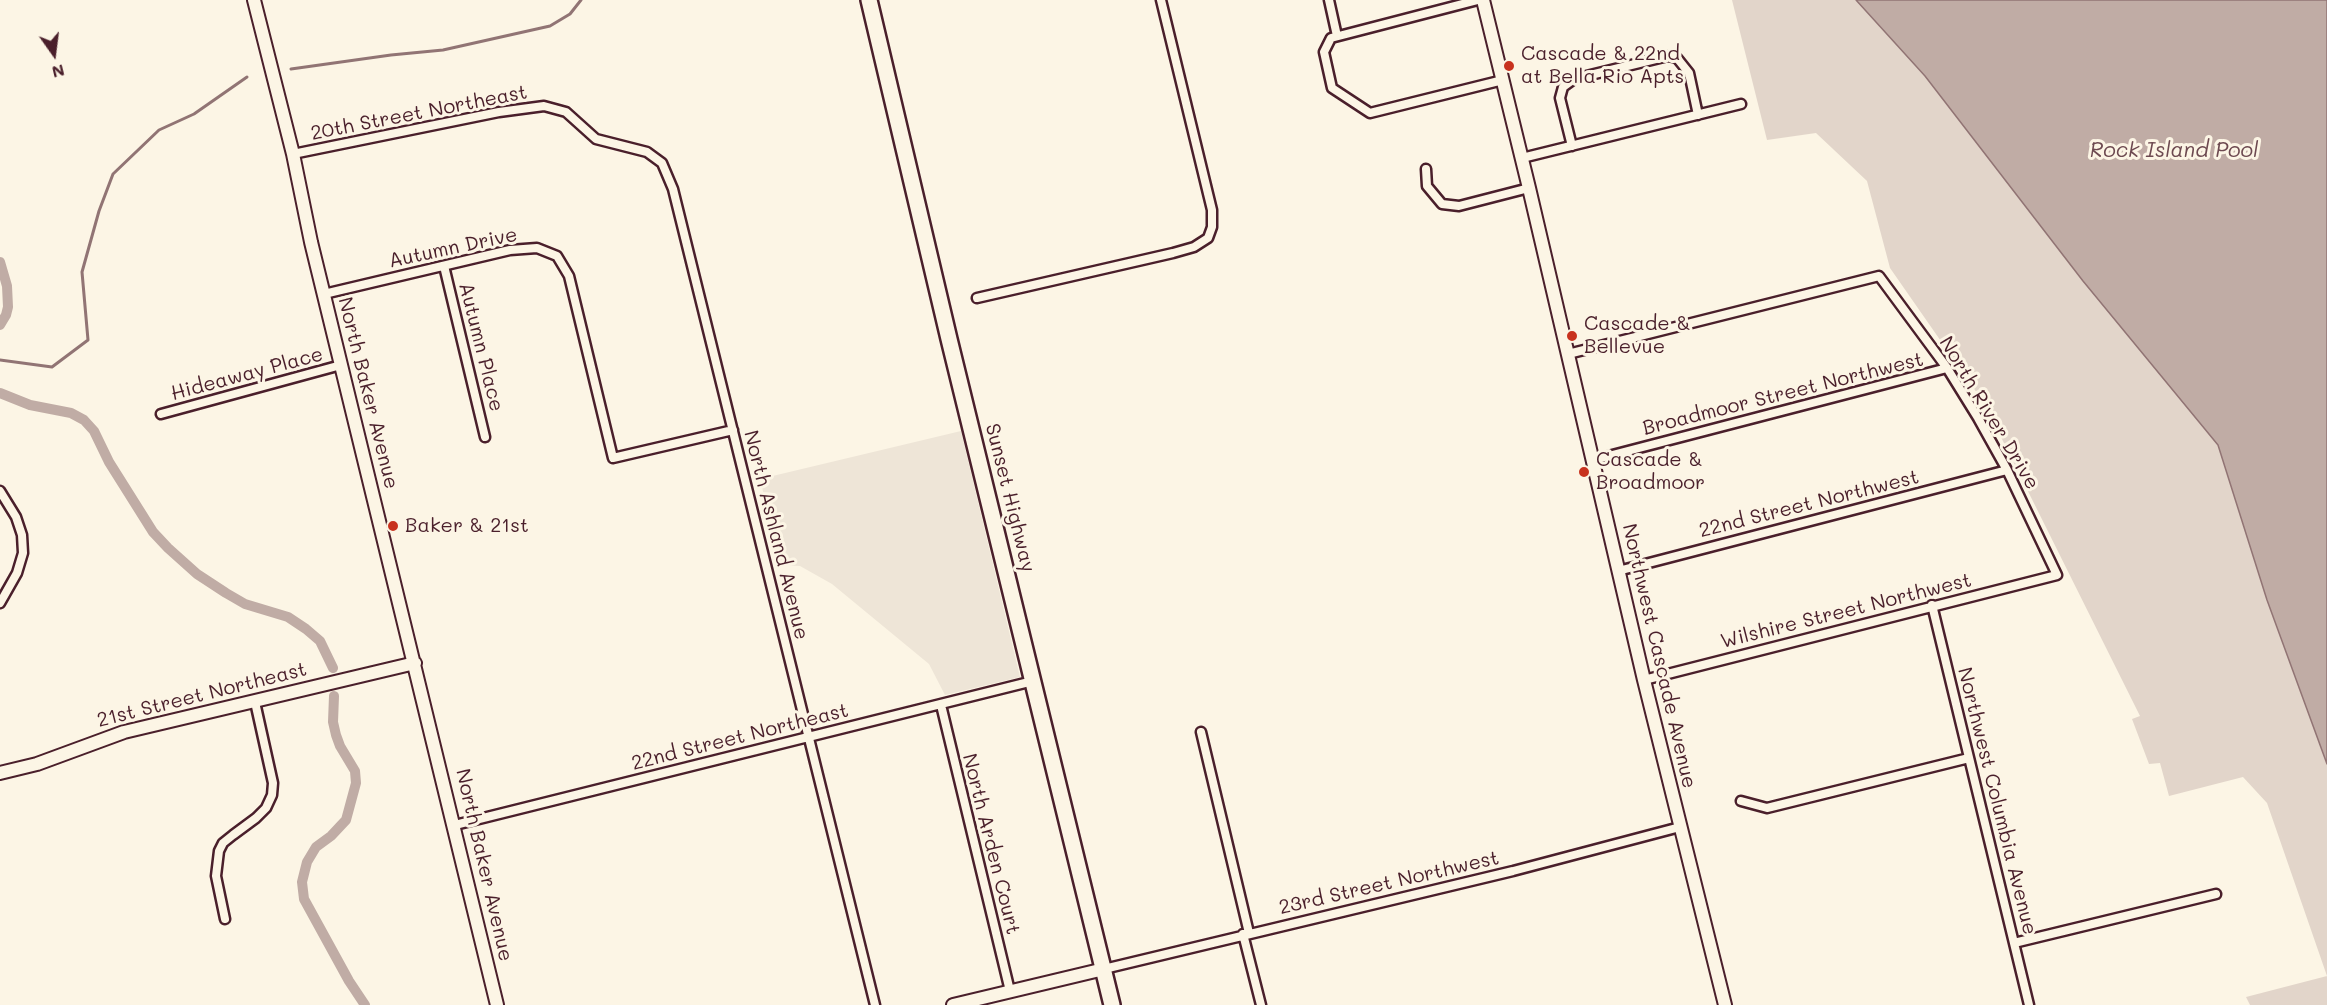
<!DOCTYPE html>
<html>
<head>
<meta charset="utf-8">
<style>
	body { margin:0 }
	#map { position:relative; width:2327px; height:1005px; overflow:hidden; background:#fcf5e5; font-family:Mali,sans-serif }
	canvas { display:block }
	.north { position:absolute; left:24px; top:24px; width:60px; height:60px; -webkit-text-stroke:4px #fcf5e5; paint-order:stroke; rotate:166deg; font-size:16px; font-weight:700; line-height:24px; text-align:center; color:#4a1f2b }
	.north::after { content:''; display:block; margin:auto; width:21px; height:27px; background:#4a1f2b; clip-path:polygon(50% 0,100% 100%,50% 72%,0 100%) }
</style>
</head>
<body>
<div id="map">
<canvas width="2327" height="1005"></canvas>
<div class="north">N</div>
</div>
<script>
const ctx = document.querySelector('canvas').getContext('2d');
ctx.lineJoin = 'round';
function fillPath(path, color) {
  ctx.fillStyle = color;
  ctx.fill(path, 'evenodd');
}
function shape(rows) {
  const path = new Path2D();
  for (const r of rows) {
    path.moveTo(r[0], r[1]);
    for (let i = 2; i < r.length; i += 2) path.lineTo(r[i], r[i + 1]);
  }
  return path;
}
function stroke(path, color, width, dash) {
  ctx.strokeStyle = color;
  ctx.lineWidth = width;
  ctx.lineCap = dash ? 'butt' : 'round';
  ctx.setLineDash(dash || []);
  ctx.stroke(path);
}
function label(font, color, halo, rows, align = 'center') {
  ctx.font = font + ' Mali,sans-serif';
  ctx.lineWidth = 6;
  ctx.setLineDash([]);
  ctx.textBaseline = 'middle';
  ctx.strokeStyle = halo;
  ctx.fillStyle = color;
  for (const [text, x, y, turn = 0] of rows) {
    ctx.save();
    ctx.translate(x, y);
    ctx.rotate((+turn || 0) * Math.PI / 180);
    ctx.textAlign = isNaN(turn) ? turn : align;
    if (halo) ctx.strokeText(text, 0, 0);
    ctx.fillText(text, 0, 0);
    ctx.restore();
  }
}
fillPath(shape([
	[961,431,1020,677,945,695,929,664,832,584,800,566,781,565,760,479]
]), '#eee5d7');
fillPath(shape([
	[1732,0,1856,0,1925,76,2083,281,2218,445,2267,600,2327,764,2327,1005,2250,1005,2246,997,2327,976,2267,803,2243,777,2169,796,2160,763,2149,764,2132,719,2140,716,1984,403,1890,268,1867,181,1816,133,1767,140]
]), '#e2d5ca');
const water = shape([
	[1856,0,2327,0,2327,764,2267,600,2218,445,2083,281,1925,76,1856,0]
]);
fillPath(water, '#c0aca5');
stroke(water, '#917474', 1.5);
stroke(shape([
	[291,69,391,55,443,50,550,26,570,14,581,0],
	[0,360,52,367,88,340,82,272,99,211,113,174,159,130,194,114,247,77]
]), '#917474', 3);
stroke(shape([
	[0,262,7,286,8,307,6,315,0,325],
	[0,393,30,405,71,413,84,420,94,431,109,462,153,532,168,548,197,574,226,593,245,604,288,617,306,629,320,641,333,668],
	[334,696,333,722,336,735,340,746,355,771,356,783,346,820,331,836,316,847,307,862,302,882,304,899,349,981,365,1005]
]), '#c0aca5', 10);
const street = shape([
	[1329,0,1337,36],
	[1478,0,1331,38,1324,52,1332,88,1370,113,1503,80],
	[1572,146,1560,98,1563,87,1574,79,1668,56,1677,58,1689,73,1698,115],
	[293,154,499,112,544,106,566,112,596,139,647,152,662,163,673,189,875,1005],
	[1522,158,1741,104],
	[1426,169,1427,186,1442,204,1459,206,1529,188],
	[444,266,485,437],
	[324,294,510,250,537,248,557,256,569,276,613,458,733,430],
	[977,298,1173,253,1194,247,1208,238,1212,227,1212,210,1161,0],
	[1568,354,1879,276,1947,368,1978,418,2007,470,2057,575,1644,680],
	[161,414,341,365],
	[1593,460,1947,368],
	[0,491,16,517,22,535,23,553,17,573,0,603],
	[1618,571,2007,470],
	[1932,605,2029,1005],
	[941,705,1010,991],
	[1201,732,1249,933],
	[1741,801,1767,808,1969,758],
	[455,825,1033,681],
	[225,919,216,876,219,851,223,843,233,835,256,818,266,808,272,795,273,783,255,702],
	[1243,934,1261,1005],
	[2014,943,2216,894],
	[1104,969,1513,871,1680,827]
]);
const secondary = shape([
	[254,0,293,154,311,242,497,1005],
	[1483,0,1529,188,1644,680,1725,1005],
	[0,773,37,764,124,732,415,663],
	[953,1005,1104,969]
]);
const highway = shape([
	[869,0,949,339,1112,1005]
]);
stroke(street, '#4a1f2b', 13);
stroke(secondary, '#4a1f2b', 16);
stroke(highway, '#4a1f2b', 20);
stroke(street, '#fcf5e5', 8);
stroke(secondary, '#fcf5e5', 12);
stroke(highway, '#fcf5e5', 15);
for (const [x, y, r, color] of [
	[1509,66,6,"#c8321e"],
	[1572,336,6,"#c8321e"],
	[1584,472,6,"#c8321e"],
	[393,526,6,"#c8321e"]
]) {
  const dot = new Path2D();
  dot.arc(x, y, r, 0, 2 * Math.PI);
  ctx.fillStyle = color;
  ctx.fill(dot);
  stroke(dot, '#fcf5e5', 2);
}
label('20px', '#4a1f2b', '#fcf5e5', [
	["Cascade & 22nd",1521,54],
	["at Bella Rio Apts",1521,77],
	["Cascade &",1584,324],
	["Bellevue",1584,347],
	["Cascade &",1596,460],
	["Broadmoor",1596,483],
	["Baker & 21st",405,526]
], 'left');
label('20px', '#4a1f2b', '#fcf5e5', [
	["20th Street Northeast",419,113,-11],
	["Autumn Drive",453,248,-12],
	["Autumn Place",481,347,76],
	["Hideaway Place",247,374,-15],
	["North Baker Avenue",368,393,76],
	["Broadmoor Street Northwest",1783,394,-14],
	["North River Drive",1989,413,59],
	["Sunset Highway",1010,498,76],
	["22nd Street Northwest",1809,504,-14],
	["North Ashland Avenue",776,535,76],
	["Wilshire Street Northwest",1846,611,-14],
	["Northwest Cascade Avenue",1659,656,77],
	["21st Street Northeast",202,695,-14],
	["22nd Street Northeast",740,737,-14],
	["Northwest Columbia Avenue",1997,801,76],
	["North Arden Court",991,844,76],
	["North Baker Avenue",484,865,77],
	["23rd Street Northwest",1389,883,-13]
]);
label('italic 21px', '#6d4950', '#fcf5e5', [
	["Rock Island Pool",2174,151]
]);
</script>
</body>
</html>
